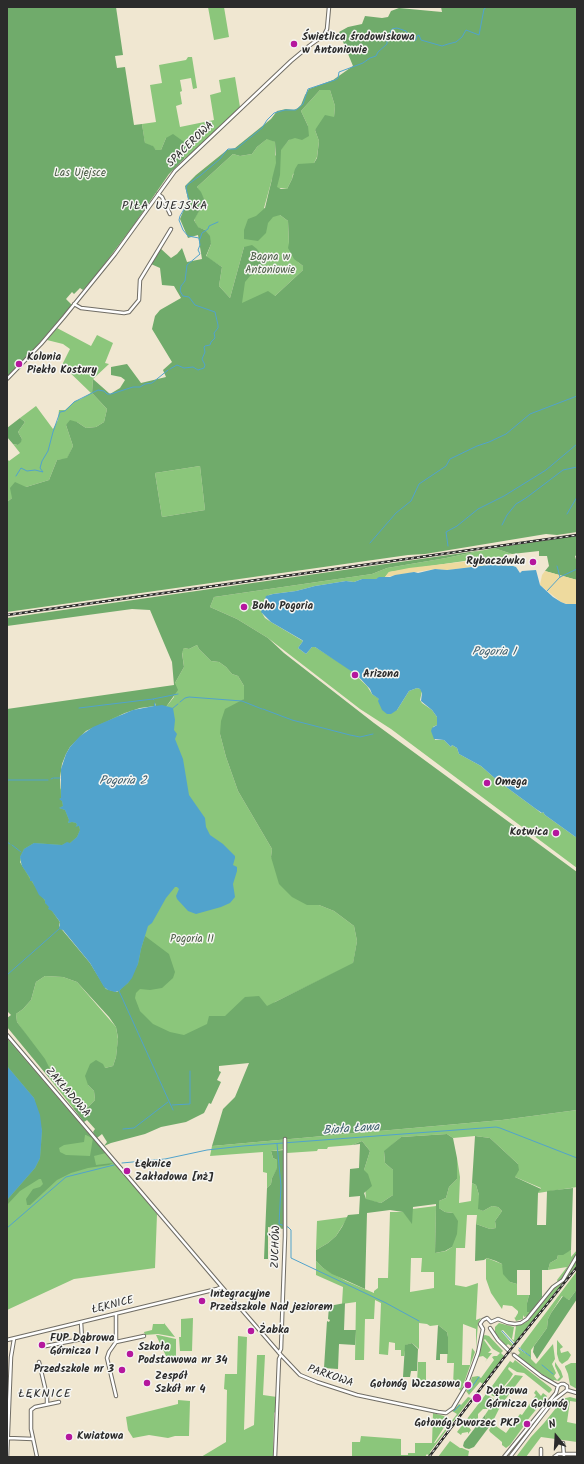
<!DOCTYPE html>
<html>
<head>
<meta charset="utf-8">
<style>
	body { margin:0 }
	#map { position:relative; width:584px; height:1464px; overflow:hidden; background:#f0e7d1; font-family:Kalam,sans-serif }
	canvas { display:block }
	.frame { position:absolute; inset:0; border:8px solid #2b2b2b; pointer-events:none }
	.north { position:absolute; left:536px; top:1416px; width:40px; height:40px; -webkit-text-stroke:3px #f6f6f2; paint-order:stroke; rotate:342deg; font-size:11px; font-weight:700; line-height:16px; text-align:center; color:#2b2b2b }
	.north::after { content:''; display:block; margin:auto; width:14px; height:18px; background:#2b2b2b; clip-path:polygon(50% 0,100% 100%,50% 72%,0 100%) }
</style>
</head>
<body>
<div id="map">
<canvas width="584" height="1464"></canvas>
<div class="frame"></div>
<div class="north">N</div>
</div>
<script>
const ctx = document.querySelector('canvas').getContext('2d');
ctx.lineJoin = 'round';
function fillPath(path, color) {
  ctx.fillStyle = color;
  ctx.fill(path, 'evenodd');
}
function shape(rows) {
  const path = new Path2D();
  for (const r of rows) {
    path.moveTo(r[0], r[1]);
    for (let i = 2; i < r.length; i += 2) path.lineTo(r[i], r[i + 1]);
  }
  return path;
}
function stroke(path, color, width, dash) {
  ctx.strokeStyle = color;
  ctx.lineWidth = width;
  ctx.lineCap = dash ? 'butt' : 'round';
  ctx.setLineDash(dash || []);
  ctx.stroke(path);
}
function label(font, color, halo, rows, align = 'center') {
  ctx.font = font + ' Kalam,sans-serif';
  ctx.lineWidth = 3;
  ctx.setLineDash([]);
  ctx.textBaseline = 'middle';
  ctx.strokeStyle = halo;
  ctx.fillStyle = color;
  for (const [text, x, y, turn = 0] of rows) {
    ctx.save();
    ctx.translate(x, y);
    ctx.rotate((+turn || 0) * Math.PI / 180);
    ctx.textAlign = isNaN(turn) ? turn : align;
    if (halo) ctx.strokeText(text, 0, 0);
    ctx.fillText(text, 0, 0);
    ctx.restore();
  }
}
fillPath(shape([
	[208,7,224,7,229,37,214,40],
	[188,57,192,57,197,88,193,89,191,78,180,80,182,91,180,92,182,104,176,106,180,127,214,120,210,95,221,92,219,80,235,77,240,107,191,154,184,159,187,148,166,138,161,150,156,150,152,146,145,144,142,124,156,122,150,85,162,83,159,65,186,60],
	[320,90,330,90,335,106,334,117,315,130,319,141,317,157,314,163,293,174,292,179,287,189,280,188,274,195,272,179,264,208,280,215,288,221,289,244,298,262,303,266,303,270,275,296,236,307,246,247,244,247,230,298,219,286,222,267,206,257,211,244,205,230,197,227,194,219,205,201,197,187,233,154,240,156,252,154,257,147,268,138,275,142,275,156,289,140,308,126,301,111],
	[57,328,91,346,97,335,113,343,105,363,109,364,93,379,92,393,107,409,104,422,96,427,86,428,77,422,66,425,73,446,67,459,57,460,49,480,26,487,7,502,7,459,9,461,20,453,13,444,18,445,22,439,18,432,25,422,20,418,36,406,53,429,58,420,59,410,65,410,75,401,81,399,91,393,62,365,70,349,63,344,47,340],
	[200,466,205,510,162,517,155,473],
	[494,548,512,554,504,555,504,557,485,558,389,572,385,577,376,579,362,579,354,582,346,581,315,586,296,591,273,594,269,595,265,599,262,606,262,613,265,618,271,622,303,641,298,648,306,654,312,647,315,647,347,667,367,686,372,694,397,710,409,691,417,688,420,689,422,691,420,700,422,703,432,710,437,717,437,725,433,727,435,740,444,740,451,747,452,745,457,748,459,754,481,766,498,781,536,809,541,813,543,812,545,815,577,838,577,868,391,729,360,709,268,638,237,619,210,607,214,597,372,574,387,568,446,558],
	[197,645,199,649,211,661,219,662,226,667,232,674,238,676,244,686,244,699,220,734,226,757,238,791,272,849,271,857,309,905,319,905,334,911,354,926,357,941,353,964,275,1002,219,1066,210,1091,31,888,16,850,55,799,95,726,118,716,168,707,166,707,174,697,175,683,184,667,182,652,184,648,189,649],
	[45,976,63,977,77,982,116,1027,118,1039,116,1057,113,1066,105,1068,88,1085,94,1091,95,1100,88,1107,73,1108,50,1079,51,1071,17,1022,16,1014,23,1009,31,1000,36,982],
	[7,1037,103,1148,157,1214,155,1268,74,1279,7,1310],
	[577,1110,577,1187,538,1193,541,1188,515,1177,518,1164,490,1138,475,1136,453,1138,447,1134,401,1137,384,1152,385,1163,393,1170,393,1195,381,1203,366,1200,364,1170,370,1151,362,1141,352,1145,328,1147,327,1149,318,1149,317,1151,287,1153,287,1149,271,1151,273,1158,277,1160,277,1169,272,1178,271,1184,267,1188,267,1173,263,1172,263,1152,210,1156,212,1146,502,1120],
	[457,1158,460,1177,459,1203,471,1201,472,1183,476,1185,479,1195,479,1209,483,1211,492,1206,498,1207,502,1211,495,1221,496,1228,490,1229,476,1224,477,1215,467,1215,465,1248,456,1248,455,1285,466,1287,478,1283,476,1320,481,1318,478,1323,476,1349,476,1329,463,1324,462,1365,470,1365,472,1348,475,1352,461,1391,456,1386,456,1381,454,1381,453,1385,454,1363,447,1363,448,1337,447,1332,438,1325,430,1326,427,1324,419,1323,419,1349,412,1343,406,1345,404,1356,401,1356,401,1350,395,1350,395,1343,389,1342,388,1355,379,1354,381,1303,375,1300,374,1319,365,1319,364,1360,355,1360,356,1302,342,1304,343,1287,316,1275,316,1261,323,1268,346,1281,374,1293,374,1291,378,1288,378,1278,388,1278,390,1212,404,1212,412,1223,412,1209,436,1206,435,1253,446,1251,452,1247,453,1213,445,1212,439,1208,439,1201,446,1198,449,1187,457,1179],
	[411,1258,422,1258,421,1272,434,1272,434,1288,410,1292],
	[348,1217,336,1236,328,1243,316,1250,317,1221],
	[571,1250,571,1257,577,1250,577,1254,569,1265,562,1279,558,1282,557,1280,567,1267,548,1270,550,1263,557,1259,558,1255],
	[487,1258,502,1264,510,1282,517,1284,517,1295,529,1295,527,1303,538,1302,542,1297,528,1316,524,1317,523,1315,523,1319,516,1321,514,1317,515,1318,518,1313,518,1311,512,1306,503,1305,502,1309,491,1293,486,1279,486,1259],
	[577,1258,577,1265,515,1343,503,1330,501,1331,513,1345,511,1346,508,1344,506,1346,495,1333,495,1327,499,1323,514,1327,512,1339,514,1340,516,1326,523,1324,529,1320,543,1300,548,1296,554,1287,561,1283],
	[577,1271,577,1289,569,1300,562,1296,551,1313,548,1319,547,1328,531,1350,531,1359,536,1364,553,1344,555,1359,552,1364,556,1373,554,1376,557,1380,560,1377,555,1366,555,1362,561,1371,563,1377,559,1381,554,1380,553,1381,537,1371,517,1356,520,1353,518,1350,519,1349,530,1356,520,1348,521,1346],
	[193,1318,192,1351,180,1351,179,1337,181,1337,181,1319],
	[164,1323,175,1337,158,1334,145,1335,144,1332,152,1330,153,1324,164,1324],
	[156,1335,158,1335,176,1339,176,1358,175,1357,166,1356],
	[485,1335,489,1336,503,1351,501,1353,504,1356,483,1384,480,1382,469,1395,466,1391,469,1387,472,1377,478,1376,481,1378,494,1360,492,1357,494,1356,497,1356,500,1353,493,1349,485,1339,484,1340,491,1350,488,1353,492,1353,485,1362,487,1359,483,1356,478,1357,483,1336],
	[238,1336,247,1337,244,1430,254,1425,257,1355,265,1355,263,1395,277,1397,276,1411,274,1413,273,1457,201,1457,226,1442,227,1390,224,1389,225,1374,237,1374],
	[557,1340,563,1347,560,1349,561,1353,568,1351,571,1355,568,1360,562,1364,559,1361,557,1354],
	[515,1360,551,1388,552,1390,549,1393,524,1373,517,1372,509,1367,508,1369,513,1374,510,1379,495,1397,491,1395,495,1391,493,1389,490,1394,488,1394,491,1390,490,1389,510,1361,513,1363],
	[418,1362,426,1362,426,1384,417,1384],
	[571,1363,577,1363,577,1389,570,1385,568,1374,565,1367,565,1366],
	[515,1375,523,1376,501,1405,492,1423,486,1422,485,1415,495,1400,496,1400,495,1399],
	[536,1390,541,1396,543,1393,547,1396,526,1422,524,1421,526,1423,510,1445,506,1448,502,1445,502,1442,490,1432,489,1430,493,1424,506,1433,520,1414,522,1415,531,1402,536,1395,534,1393],
	[486,1394,494,1399,487,1409,483,1409,478,1414,478,1419,476,1420,474,1419,469,1421,468,1426,471,1430,468,1434,468,1432,462,1433,461,1435,457,1432],
	[468,1397,471,1398,430,1452,431,1453,429,1456,427,1454,425,1457,352,1457,352,1442,360,1442,361,1436,401,1439,401,1455,408,1455,408,1453,415,1453,415,1443,432,1443,433,1413,444,1416,448,1421,434,1443,435,1443,457,1414,452,1411,459,1404,461,1405],
	[570,1397,577,1399,577,1402,570,1401,567,1422,577,1424,577,1442,541,1437,526,1457,516,1457,531,1437,544,1423,556,1408,556,1403,562,1399],
	[178,1400,190,1401,189,1436,175,1436,168,1438,149,1435,133,1438,128,1430,126,1417,178,1404],
	[450,1441,460,1448,462,1448,469,1451,468,1457,438,1457]
]), '#8bc67b');
fillPath(shape([
	[7,7,116,7,123,55,115,56,117,68,125,67,134,125,142,124,145,143,153,146,156,150,161,150,166,138,173,134,187,144,187,148,184,159,169,174,133,226,97,274,83,290,80,288,74,294,72,292,66,299,72,305,29,355,7,377],
	[441,7,577,7,577,532,557,535,546,534,425,554,408,555,7,612,7,502,12,498,10,488,15,482,26,487,49,480,57,460,67,458,73,446,66,425,70,420,77,422,86,428,96,427,104,422,107,409,92,393,93,379,110,394,120,388,125,380,121,377,111,375,111,367,127,364,141,383,166,377,163,370,172,362,152,329,155,316,160,310,181,298,174,286,162,285,160,268,151,264,160,248,171,258,177,254,182,248,187,262,202,259,198,235,188,238,180,219,188,199,185,186,196,175,227,150,235,148,271,119,277,111,286,109,294,110,298,108,301,105,305,95,309,89,333,80,353,66,339,32,348,27,362,24,365,16,382,18,388,17,391,11,399,8,442,12],
	[320,90,330,90,335,106,334,117,325,115,315,130,319,141,317,158,314,163,298,164,295,169,292,179,287,189,281,189,277,187,280,175,281,150,289,140,295,138,302,140,309,136,308,126,301,111],
	[267,139,275,142,276,163,269,191,265,208,256,216,248,219,244,230,244,239,258,241,266,233,268,223,273,217,280,215,288,221,289,243,288,248,294,259,303,266,303,270,275,296,268,291,242,303,245,282,250,276,257,272,263,263,262,256,257,249,252,245,244,247,230,298,219,286,222,267,206,256,211,244,210,236,205,230,198,227,194,220,205,201,201,192,197,187,233,154,240,156,252,154,257,147],
	[200,466,205,510,162,517,155,473],
	[20,418,25,422,18,432,22,439,21,442,18,445,13,444,7,437,7,428],
	[577,536,577,555,575,556,577,563,577,580,545,571,549,566,547,556,539,556,539,551,512,554,494,548],
	[484,550,446,558,387,568,372,574,214,597,210,607,237,619,268,638,284,653,374,723,577,872,577,1110,502,1120,212,1146,223,1109,235,1097,249,1063,219,1066,219,1071,221,1072,217,1080,221,1082,211,1104,209,1103,204,1113,186,1122,161,1127,145,1134,111,1143,104,1146,107,1142,102,1134,97,1138,93,1132,95,1129,87,1120,84,1122,73,1108,88,1107,95,1100,94,1091,88,1085,85,1076,90,1064,96,1060,103,1064,105,1068,113,1066,116,1057,118,1038,116,1027,109,1017,77,982,63,977,45,976,36,982,31,1000,23,1009,16,1014,17,1022,45,1059,51,1071,50,1079,7,1027,7,1018,11,1015,7,1011,7,709,174,685,172,662,150,610,132,609,7,626,7,618],
	[197,645,199,649,211,661,219,662,226,667,232,674,238,676,244,686,244,699,225,709,221,721,220,734,226,757,238,791,272,849,271,857,279,884,292,897,307,905,319,905,334,911,354,926,357,941,353,963,267,1006,259,996,245,997,225,1016,209,1016,207,1024,184,1035,170,1032,153,1024,140,1011,135,998,136,993,140,989,150,990,162,988,173,978,175,972,169,954,145,936,141,949,138,964,128,983,117,992,106,989,90,963,59,926,60,922,47,904,45,903,45,901,30,879,20,862,20,857,24,849,34,843,62,845,66,843,70,843,77,837,80,830,79,826,76,826,77,825,76,823,72,822,68,823,69,820,65,810,59,808,63,806,62,801,60,799,61,798,60,778,62,764,66,754,70,747,86,731,125,713,140,708,155,706,155,703,156,706,166,707,178,690,175,683,184,667,182,653,184,648,189,649],
	[7,1039,92,1138,86,1135,85,1135,84,1142,64,1145,59,1148,60,1152,66,1155,90,1156,93,1138,106,1153,94,1156,96,1165,113,1163,109,1165,88,1168,71,1173,57,1180,30,1205,27,1205,26,1199,33,1189,40,1187,43,1184,41,1179,39,1179,20,1191,7,1205,7,1200,35,1168,40,1158,42,1131,34,1098,7,1066],
	[447,1134,453,1138,457,1158,457,1179,449,1187,446,1198,439,1201,439,1208,445,1212,453,1213,458,1221,457,1234,452,1247,445,1251,435,1253,436,1204,413,1207,412,1224,403,1212,390,1210,367,1213,365,1289,332,1274,323,1268,316,1261,316,1250,328,1243,336,1236,342,1227,348,1215,359,1214,360,1196,349,1197,350,1169,359,1168,360,1144,352,1145,362,1141,370,1151,364,1170,368,1174,372,1186,364,1193,366,1199,381,1203,393,1195,393,1170,385,1163,384,1151,401,1137],
	[475,1136,490,1138,518,1164,519,1170,515,1177,541,1189,538,1193,537,1225,546,1225,547,1191,573,1188,571,1250,563,1255,558,1255,557,1259,550,1263,548,1270,542,1270,542,1297,530,1312,527,1312,527,1303,529,1295,530,1295,530,1270,517,1270,517,1284,510,1282,503,1274,502,1264,496,1261,487,1258,484,1260,475,1261,476,1224,490,1229,496,1228,495,1221,502,1211,498,1207,492,1206,483,1211,478,1209,479,1195,476,1185,472,1183],
	[285,1150,284,1229,268,1227,268,1259,264,1259,267,1188,271,1184,272,1178,277,1168,277,1160,273,1158,271,1151],
	[577,1289,577,1299,537,1359,533,1352,534,1346,547,1328,548,1319,551,1313,563,1296,569,1300],
	[345,1303,344,1330,356,1330,355,1345,339,1344,338,1369,324,1368,327,1321,329,1322,330,1320,328,1319,329,1306],
	[438,1325,447,1332,448,1337,448,1354,440,1354,440,1360,436,1360],
	[412,1343,418,1349,417,1371,411,1371,410,1377,403,1377,405,1345],
	[485,1415,486,1422,492,1423,474,1447,469,1449,465,1448,463,1446,464,1442]
]), '#70ab6b');
fillPath(shape([
	[504,557,503,565,489,565,447,570,435,569,385,577,389,572,409,568],
	[545,571,577,580,577,604,570,605,561,602,540,585,542,575]
]), '#eeda9e');
fillPath(shape([
	[489,565,513,566,516,567,520,573,522,571,536,570,540,585,553,597,561,602,566,604,577,604,577,838,545,815,543,812,542,813,536,809,498,781,481,766,459,754,457,748,452,745,451,747,444,740,434,739,431,731,432,728,437,725,437,717,432,710,421,701,422,693,420,689,417,688,409,691,397,710,391,714,387,714,382,710,378,701,379,699,372,694,370,689,357,675,315,647,312,647,306,654,298,648,303,641,302,640,271,622,261,612,266,596,273,594,296,591,315,586,346,581,354,582,362,579,376,579,379,577,390,577,395,575,414,572,418,573,435,569,447,570],
	[154,702,156,706,162,705,173,708,175,720,174,730,177,734,175,739,183,759,189,795,205,818,206,827,210,835,223,844,235,856,235,858,233,865,237,867,237,871,233,884,235,897,230,903,221,907,196,914,188,911,177,899,176,896,179,889,177,887,175,887,166,898,152,923,148,926,141,949,138,964,132,978,128,983,119,991,115,992,108,990,104,987,90,963,63,930,59,929,60,922,52,911,48,909,49,907,45,903,45,900,39,895,32,881,30,881,30,878,22,866,20,857,24,849,34,843,62,845,67,842,70,843,77,837,80,830,79,826,75,827,77,825,76,823,72,822,68,823,69,820,65,810,59,808,63,806,62,801,59,799,61,798,61,769,66,754,70,747,80,736,93,727,133,710,154,706],
	[7,1066,34,1098,40,1115,42,1131,40,1158,35,1168,7,1200]
]), '#51a3cc');
stroke(shape([
	[200,239,202,233,208,229,209,226,218,222],
	[170,369,177,365,184,368,193,367,198,370,204,368,205,365,202,359,205,352,204,347,205,346,210,345,211,342,215,338,214,333,218,328,218,325,215,312,195,305,189,297,183,296,180,291,181,286,185,281,187,265,200,254,198,250,200,245,199,238,188,236,183,230,179,220,180,216,189,201,186,188,187,185,201,175,220,159,226,151,228,149,236,149,262,128,267,120,274,113,285,110,296,110,303,104,308,89,335,80,338,78,339,72,363,63,370,58,376,56,378,52,387,44,387,39,392,29,397,28,406,31,413,41,416,40,417,36,419,35,421,40,442,46,448,44,456,42,462,37,466,30,479,35,484,9,487,7],
	[16,476,21,468,27,471,35,470,43,472,40,468,42,461,48,451,53,432,60,412,65,411,74,402,98,390,104,391,107,394,111,394,133,387,140,387,145,384,152,383,168,370],
	[567,514,577,497],
	[502,525,507,515,516,504,526,498,563,470,577,467],
	[370,543,396,513,411,501,419,484,446,466,450,459,477,446,489,442,506,434,530,414,577,396],
	[448,546,446,532,457,526,478,509,504,496,546,470,577,444],
	[557,566,560,577],
	[547,591,560,577,577,569],
	[153,699,178,694],
	[180,702,185,698,189,697,242,701,262,709],
	[79,708,153,699,154,700],
	[173,708,178,704],
	[263,709,292,720,350,735,360,737,373,734],
	[54,778,60,778],
	[51,779,53,778],
	[7,780,48,780],
	[7,842,10,844],
	[12,845,21,852],
	[7,975,59,929],
	[119,991,173,1110],
	[172,1105,190,1104,190,1071],
	[123,1129,134,1128,168,1102],
	[277,1144,281,1186,279,1224,288,1227,291,1230,291,1258,386,1303,419,1321],
	[122,1163,165,1159,207,1150,243,1146,496,1127,500,1128,577,1158],
	[7,1228,66,1177,114,1165],
	[502,1331,514,1344],
	[519,1348,530,1356],
	[542,1365,553,1374],
	[469,1391,479,1377],
	[454,1411,460,1405]
]), '#51a3cc', 1);
stroke(shape([
	[508,1350,514,1355]
]), '#c9c1b0', 2.5, [2.5, 1]);
const minor = shape([
	[158,194,162,197,170,214],
	[74,304,81,308,124,313,129,312,139,300,140,280,171,229],
	[7,379,41,344,64,317,115,254,175,171,291,61,309,46,324,35,327,29,329,7],
	[7,1035,222,1287,281,1355,300,1375,317,1382,357,1395,438,1412,446,1413,453,1408,465,1388,478,1353,483,1329],
	[491,1322,498,1319,508,1323,515,1324,521,1323,527,1319,553,1287,563,1280,577,1256],
	[490,1328,498,1340,508,1350],
	[483,1329,480,1324,483,1320,487,1318,491,1322],
	[7,1340,217,1289,222,1287],
	[116,1342,144,1336],
	[46,1346,82,1339,81,1322],
	[279,1353,281,1349,285,1236,285,1139],
	[514,1355,541,1376,558,1386],
	[39,1362,47,1396,47,1404],
	[558,1386,561,1384,564,1384,567,1386,567,1390],
	[567,1390,577,1393],
	[116,1396,107,1358,109,1352,116,1342,116,1314],
	[8,1438,33,1439],
	[563,1443,564,1457],
	[7,1457,11,1357,14,1339],
	[37,1457,31,1429,31,1410,35,1407,59,1402],
	[275,1457,279,1359,281,1355],
	[504,1457,556,1393,558,1386],
	[510,1457,554,1400,567,1390],
	[541,1457,541,1449],
	[554,1457,558,1454,577,1454]
]);
stroke(minor, '#706d65', 4.5);
stroke(minor, '#fff', 2.5);
const rail = shape([
	[7,615,577,535],
	[429,1457,503,1359,577,1267]
]);
stroke(rail, '#2b2b2b', 2.5);
stroke(rail, '#f6f6f2', 1, [3]);
for (const [x, y, r, color] of [
	[294,44,4,"#b5179e"],
	[19,364,4,"#b5179e"],
	[533,562,4,"#b5179e"],
	[244,607,4,"#b5179e"],
	[355,675,4,"#b5179e"],
	[487,783,4,"#b5179e"],
	[556,833,4,"#b5179e"],
	[127,1171,4,"#b5179e"],
	[202,1301,4,"#b5179e"],
	[251,1331,4,"#b5179e"],
	[42,1345,4,"#b5179e"],
	[130,1354,4,"#b5179e"],
	[122,1370,4,"#b5179e"],
	[147,1383,4,"#b5179e"],
	[468,1385,4,"#b5179e"],
	[477,1398,5,"#b5179e"],
	[527,1424,4,"#b5179e"],
	[69,1437,4,"#b5179e"]
]) {
  const dot = new Path2D();
  dot.arc(x, y, r, 0, 2 * Math.PI);
  ctx.fillStyle = color;
  ctx.fill(dot);
  stroke(dot, '#f6f6f2', 1.5);
}
label('bold 11px', '#2b2b2b', '#f6f6f2', [
	["Świetlica środowiskowa",302,38],
	["w Antoniowie",302,51],
	["Kolonia",27,358],
	["Piekło Kostury",27,371],
	["Rybaczówka",525,562,"right"],
	["Boho Pogoria",252,607],
	["Arizona",363,675],
	["Omega",495,783],
	["Kotwica",548,833,"right"],
	["Łęknice",135,1165],
	["Zakładowa [nż]",135,1178],
	["Integracyjne",210,1295],
	["Przedszkole Nad jeziorem",210,1308],
	["Żabka",259,1331],
	["FUP Dąbrowa",50,1339],
	["Górnicza 1",50,1352],
	["Szkoła",138,1348],
	["Podstawowa nr 34",138,1361],
	["Przedszkole nr 3",114,1370,"right"],
	["Zespół",155,1377],
	["Szkół nr 4",155,1390],
	["Gołonóg Wczasowa",460,1385,"right"],
	["Dąbrowa",486,1392],
	["Górnicza Gołonóg",486,1405],
	["Gołonóg Dworzec PKP",519,1424,"right"],
	["Kwiatowa",77,1437]
], 'left');
label('11px', '#2b2b2b', '#f6f6f2', [
	["SPACEROWA",191,145,-44],
	["ZAKŁADOWA",67,1093,49],
	["ZUCHÓW",277,1247,-88],
	["ŁĘKNICE",113,1306,-14],
	["PARKOWA",330,1377,19]
]);
label('11px', '#485a43', '#f6f6f2', [
	["Las Ujejsce",80,174],
	["Bagna w",270,258],
	["Antoniowie",270,271],
	["Pogoria II",192,940]
]);
ctx.letterSpacing = '1px';
label('12px', '#2b2b2b', '#f6f6f2', [
	["PIŁA UJEJSKA",165,207],
	["ŁĘKNICE",45,1395]
]);
ctx.letterSpacing = '0px';
label('italic 12px', '#3a5b6b', '#f6f6f2', [
	["Pogoria 1",494,653],
	["Pogoria 2",123,782],
	["Biała Ława",351,1130,-4]
]);
</script>
</body>
</html>
